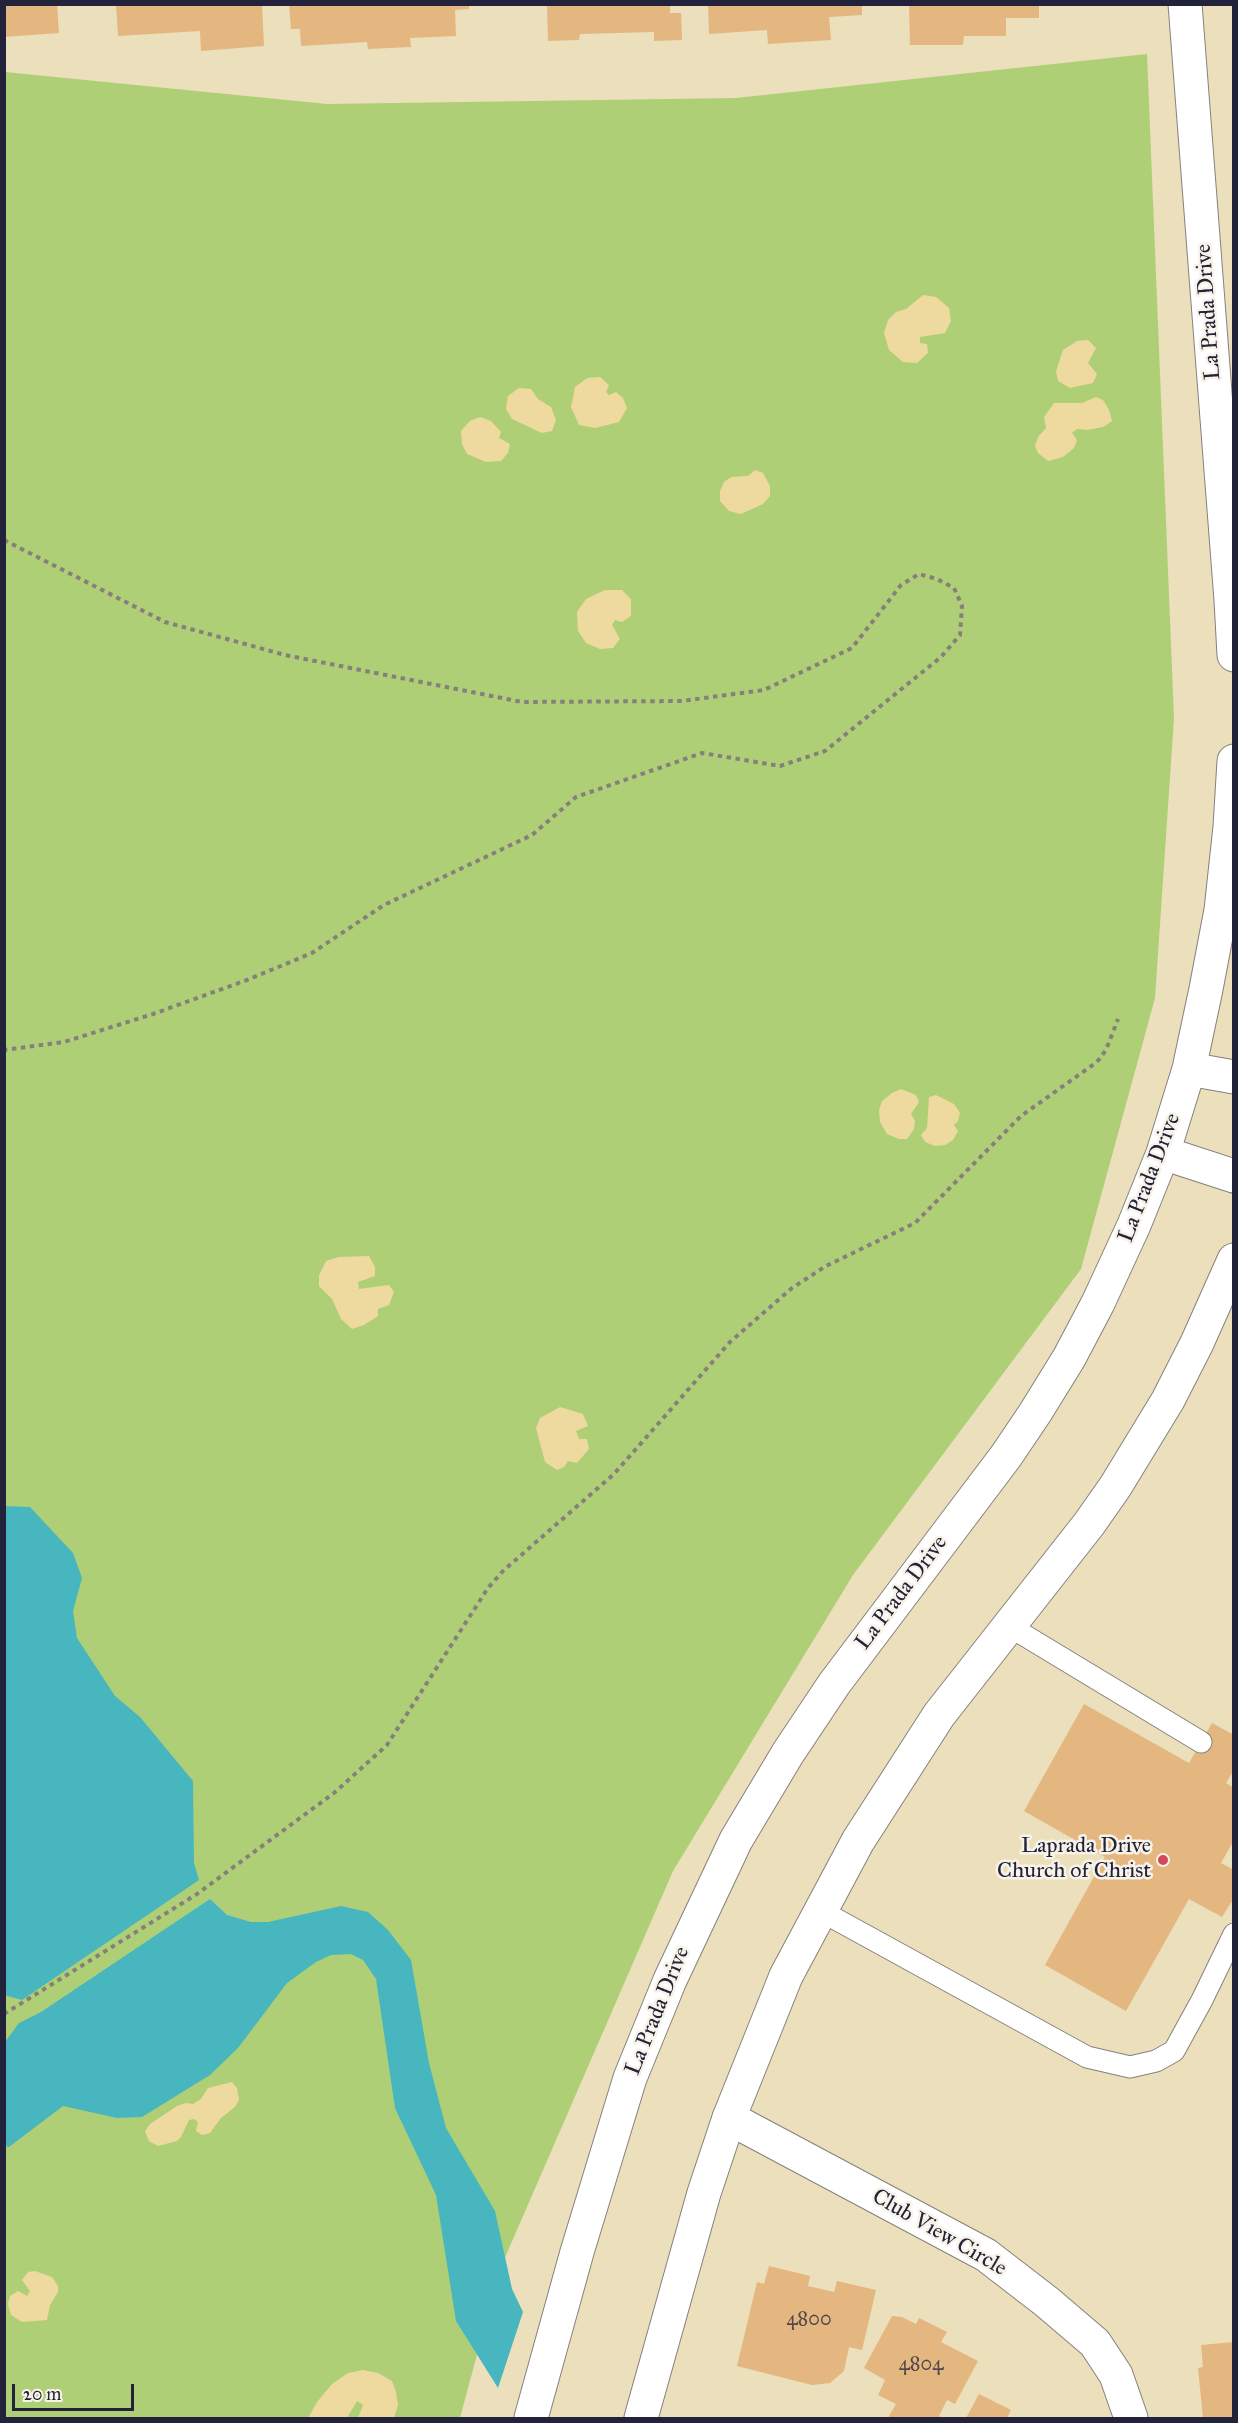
<!DOCTYPE html>
<html>
<head>
<meta charset="utf-8">
<style>
	body { margin:0 }
	#map { position:relative; width:1238px; height:2423px; overflow:hidden; background:#ebdfbc; font-family:"IM FELL Great Primer",serif }
	canvas { display:block }
	.frame { position:absolute; inset:0; border:6px solid #22223b; pointer-events:none }
	.scale { position:absolute; left:12px; top:2384px; width:122px; height:27px; box-sizing:border-box; border:3px solid #22223b; border-top:0; padding-left:8px; font-size:18px; line-height:21px; white-space:nowrap; color:#22223b; -webkit-text-stroke:4px #f7f3e8; paint-order:stroke }
</style>
</head>
<body>
<div id="map">
<canvas width="1238" height="2423"></canvas>
<div class="frame"></div>
<div class="scale">20 m</div>
</div>
<script>
const ctx = document.querySelector('canvas').getContext('2d');
ctx.lineJoin = 'round';
function fillPath(path, color) {
  ctx.fillStyle = color;
  ctx.fill(path, 'evenodd');
}
function shape(rows) {
  const path = new Path2D();
  for (const r of rows) {
    path.moveTo(r[0], r[1]);
    for (let i = 2; i < r.length; i += 2) path.lineTo(r[i], r[i + 1]);
  }
  return path;
}
function stroke(path, color, width, dash) {
  ctx.strokeStyle = color;
  ctx.lineWidth = width;
  ctx.lineCap = dash ? 'butt' : 'round';
  ctx.setLineDash(dash || []);
  ctx.stroke(path);
}
function label(font, color, halo, rows, align = 'center') {
  ctx.font = font + ' "IM FELL Great Primer",serif';
  ctx.lineWidth = 5;
  ctx.setLineDash([]);
  ctx.textBaseline = 'middle';
  ctx.strokeStyle = halo;
  ctx.fillStyle = color;
  for (const [text, x, y, turn = 0] of rows) {
    ctx.save();
    ctx.translate(x, y);
    ctx.rotate((+turn || 0) * Math.PI / 180);
    ctx.textAlign = isNaN(turn) ? turn : align;
    if (halo) ctx.strokeText(text, 0, 0);
    ctx.fillText(text, 0, 0);
    ctx.restore();
  }
}
fillPath(shape([
	[1147,54,1174,718,1155,998,1081,1269,853,1575,673,1871,500,2269,460,2418,5,2418,5,72,327,104,736,98]
]), '#afcf76');
fillPath(shape([
	[923,295,936,297,949,308,951,321,945,333,920,337,920,343,927,344,928,353,917,363,903,362,889,350,884,333,888,320,896,312,906,309],
	[1088,340,1096,348,1088,363,1097,374,1093,383,1070,388,1058,381,1056,371,1063,350,1077,341],
	[600,377,609,385,606,392,609,395,616,392,623,398,627,408,619,422,595,428,579,425,571,407,575,387,587,378],
	[519,388,531,389,538,399,551,407,556,420,552,431,542,433,512,419,506,409,508,396],
	[1096,397,1103,400,1109,410,1112,421,1103,427,1087,430,1077,429,1072,433,1077,440,1074,448,1063,457,1048,461,1038,453,1035,446,1038,437,1046,428,1044,417,1054,403,1082,403],
	[480,417,491,421,501,432,499,438,510,444,508,453,501,461,486,462,467,454,462,444,461,431,470,421],
	[755,470,763,473,770,486,770,496,763,504,741,514,729,511,720,501,720,491,724,482,731,477,748,476],
	[605,590,622,590,631,599,631,616,622,622,615,620,612,625,620,639,613,648,600,649,586,643,578,631,577,612,586,599],
	[901,1089,916,1095,919,1102,911,1114,915,1121,914,1129,907,1139,899,1139,887,1134,880,1122,879,1110,882,1101,892,1093],
	[936,1095,954,1104,960,1113,958,1121,954,1125,958,1131,953,1140,945,1145,935,1146,925,1142,921,1135,927,1128,929,1097],
	[369,1256,375,1267,375,1276,358,1282,359,1289,389,1285,394,1292,389,1305,378,1309,378,1316,364,1325,352,1329,341,1319,332,1299,319,1286,319,1275,326,1261,339,1257],
	[560,1407,583,1414,588,1426,576,1431,579,1439,587,1439,589,1449,577,1463,568,1461,564,1467,557,1470,545,1462,536,1428,540,1418],
	[232,2082,237,2088,239,2100,235,2107,221,2118,210,2133,202,2135,196,2131,198,2122,194,2119,189,2120,181,2137,177,2141,158,2146,149,2141,145,2131,150,2124,177,2106,186,2103,193,2104,201,2099,208,2088],
	[35,2271,52,2277,58,2286,58,2292,50,2305,47,2320,22,2322,11,2315,8,2304,10,2296,18,2291,27,2296,30,2291,22,2280,28,2272],
	[363,2370,378,2373,392,2381,396,2392,398,2405,394,2418,358,2418,363,2405,357,2401,347,2418,308,2418,317,2402,332,2384,348,2373]
]), '#eeda9e');
fillPath(shape([
	[5,1506,30,1507,73,1553,82,1578,73,1611,77,1638,115,1696,140,1717,193,1781,194,1863,199,1880,22,2000,4,1995],
	[210,1899,227,1915,251,1922,268,1922,341,1906,368,1912,388,1930,411,1960,429,2063,446,2128,495,2211,512,2289,523,2312,498,2388,456,2321,436,2195,395,2108,376,1979,363,1960,351,1954,331,1955,316,1962,287,1983,238,2048,210,2075,142,2117,117,2118,63,2106,9,2147,5,2146,5,2042,19,2023,41,2012]
]), '#47b6be');
fillPath(shape([
	[4,4,57,4,59,33,4,37],
	[116,4,262,4,264,46,201,51,200,31,118,36],
	[289,4,469,4,469,9,455,10,456,36,410,38,411,47,368,49,367,42,301,46,300,29,291,29],
	[547,4,670,4,670,13,681,13,682,40,654,41,654,32,580,34,579,40,548,41],
	[708,4,862,4,862,15,829,17,831,40,768,44,767,30,709,34],
	[909,4,1039,4,1039,18,1006,18,1006,36,964,36,963,45,910,45],
	[1084,1704,1189,1763,1212,1723,1234,1735,1234,1770,1226,1783,1234,1788,1234,1840,1221,1863,1234,1870,1234,1898,1222,1917,1189,1899,1126,2011,1045,1965,1105,1857,1024,1811],
	[769,2266,810,2276,808,2286,834,2292,837,2281,876,2290,862,2350,849,2347,844,2371,830,2383,812,2385,737,2366,757,2282,764,2284],
	[892,2316,902,2317,916,2324,919,2318,947,2332,941,2342,978,2361,955,2404,947,2400,939,2416,943,2418,888,2418,896,2404,878,2395,885,2380,864,2368],
	[1234,2342,1234,2418,1203,2418,1198,2368,1203,2367,1201,2345],
	[979,2394,1011,2410,1007,2418,966,2418]
]), '#e3b77f');
const service = shape([
	[1009,1626,1201,1742],
	[821,1911,1087,2057,1130,2067,1156,2061,1174,2051,1202,2000,1234,1934]
]);
const minor = shape([
	[729,2118,986,2255,1047,2302,1095,2343,1116,2375,1131,2418]
]);
const secondary = shape([
	[1185,4,1231,600,1234,655],
	[1189,1069,1234,1077],
	[1163,1153,1234,1176],
	[531,2418,577,2252,630,2078,670,1980,736,1840,788,1753,834,1684,1006,1456,1035,1413,1069,1358,1098,1303,1134,1225,1163,1153,1189,1069,1206,989,1221,910,1230,827,1234,761],
	[641,2418,704,2193,729,2118,786,1976,858,1841,939,1715,1089,1524,1115,1487,1168,1400,1197,1343,1234,1260]
]);
stroke(service, '#86807c', 23);
stroke(minor, '#86807c', 35);
stroke(secondary, '#86807c', 35);
stroke(shape([
	[4,540,165,622,285,655,522,702,682,701,764,690,852,648,901,585,919,574,937,579,954,588,962,606,960,635,941,657,825,751,780,766,702,753,576,797,532,835,384,905,312,953,247,980,153,1014,64,1042,4,1050],
	[4,2014,197,1894,334,1793,387,1745,488,1588,503,1571,614,1474,730,1342,792,1288,826,1266,915,1223,1021,1116,1097,1062,1106,1050,1118,1019]
]), '#86807c', 4, [4.5, 4.5]);
stroke(service, '#fff', 21);
stroke(minor, '#fff', 33);
stroke(secondary, '#fff', 33);
for (const [x, y, r, color] of [
	[1163,1860,6,"#d1495b"]
]) {
  const dot = new Path2D();
  dot.arc(x, y, r, 0, 2 * Math.PI);
  ctx.fillStyle = color;
  ctx.fill(dot);
  stroke(dot, '#f7f3e8', 2);
}
label('20px', '#52474c', null, [
	["4800",809,2320],
	["4804",921,2365]
]);
label('22px', '#22223b', '#f7f3e8', [
	["La Prada Drive",1209,312,-94],
	["La Prada Drive",1150,1178,-69],
	["La Prada Drive",902,1593,-53],
	["La Prada Drive",658,2011,-68],
	["Club View Circle",939,2233,30]
]);
label('22px', '#22223b', '#f7f3e8', [
	["Laprada Drive",1151,1847],
	["Church of Christ",1151,1872]
], 'right');
</script>
</body>
</html>
